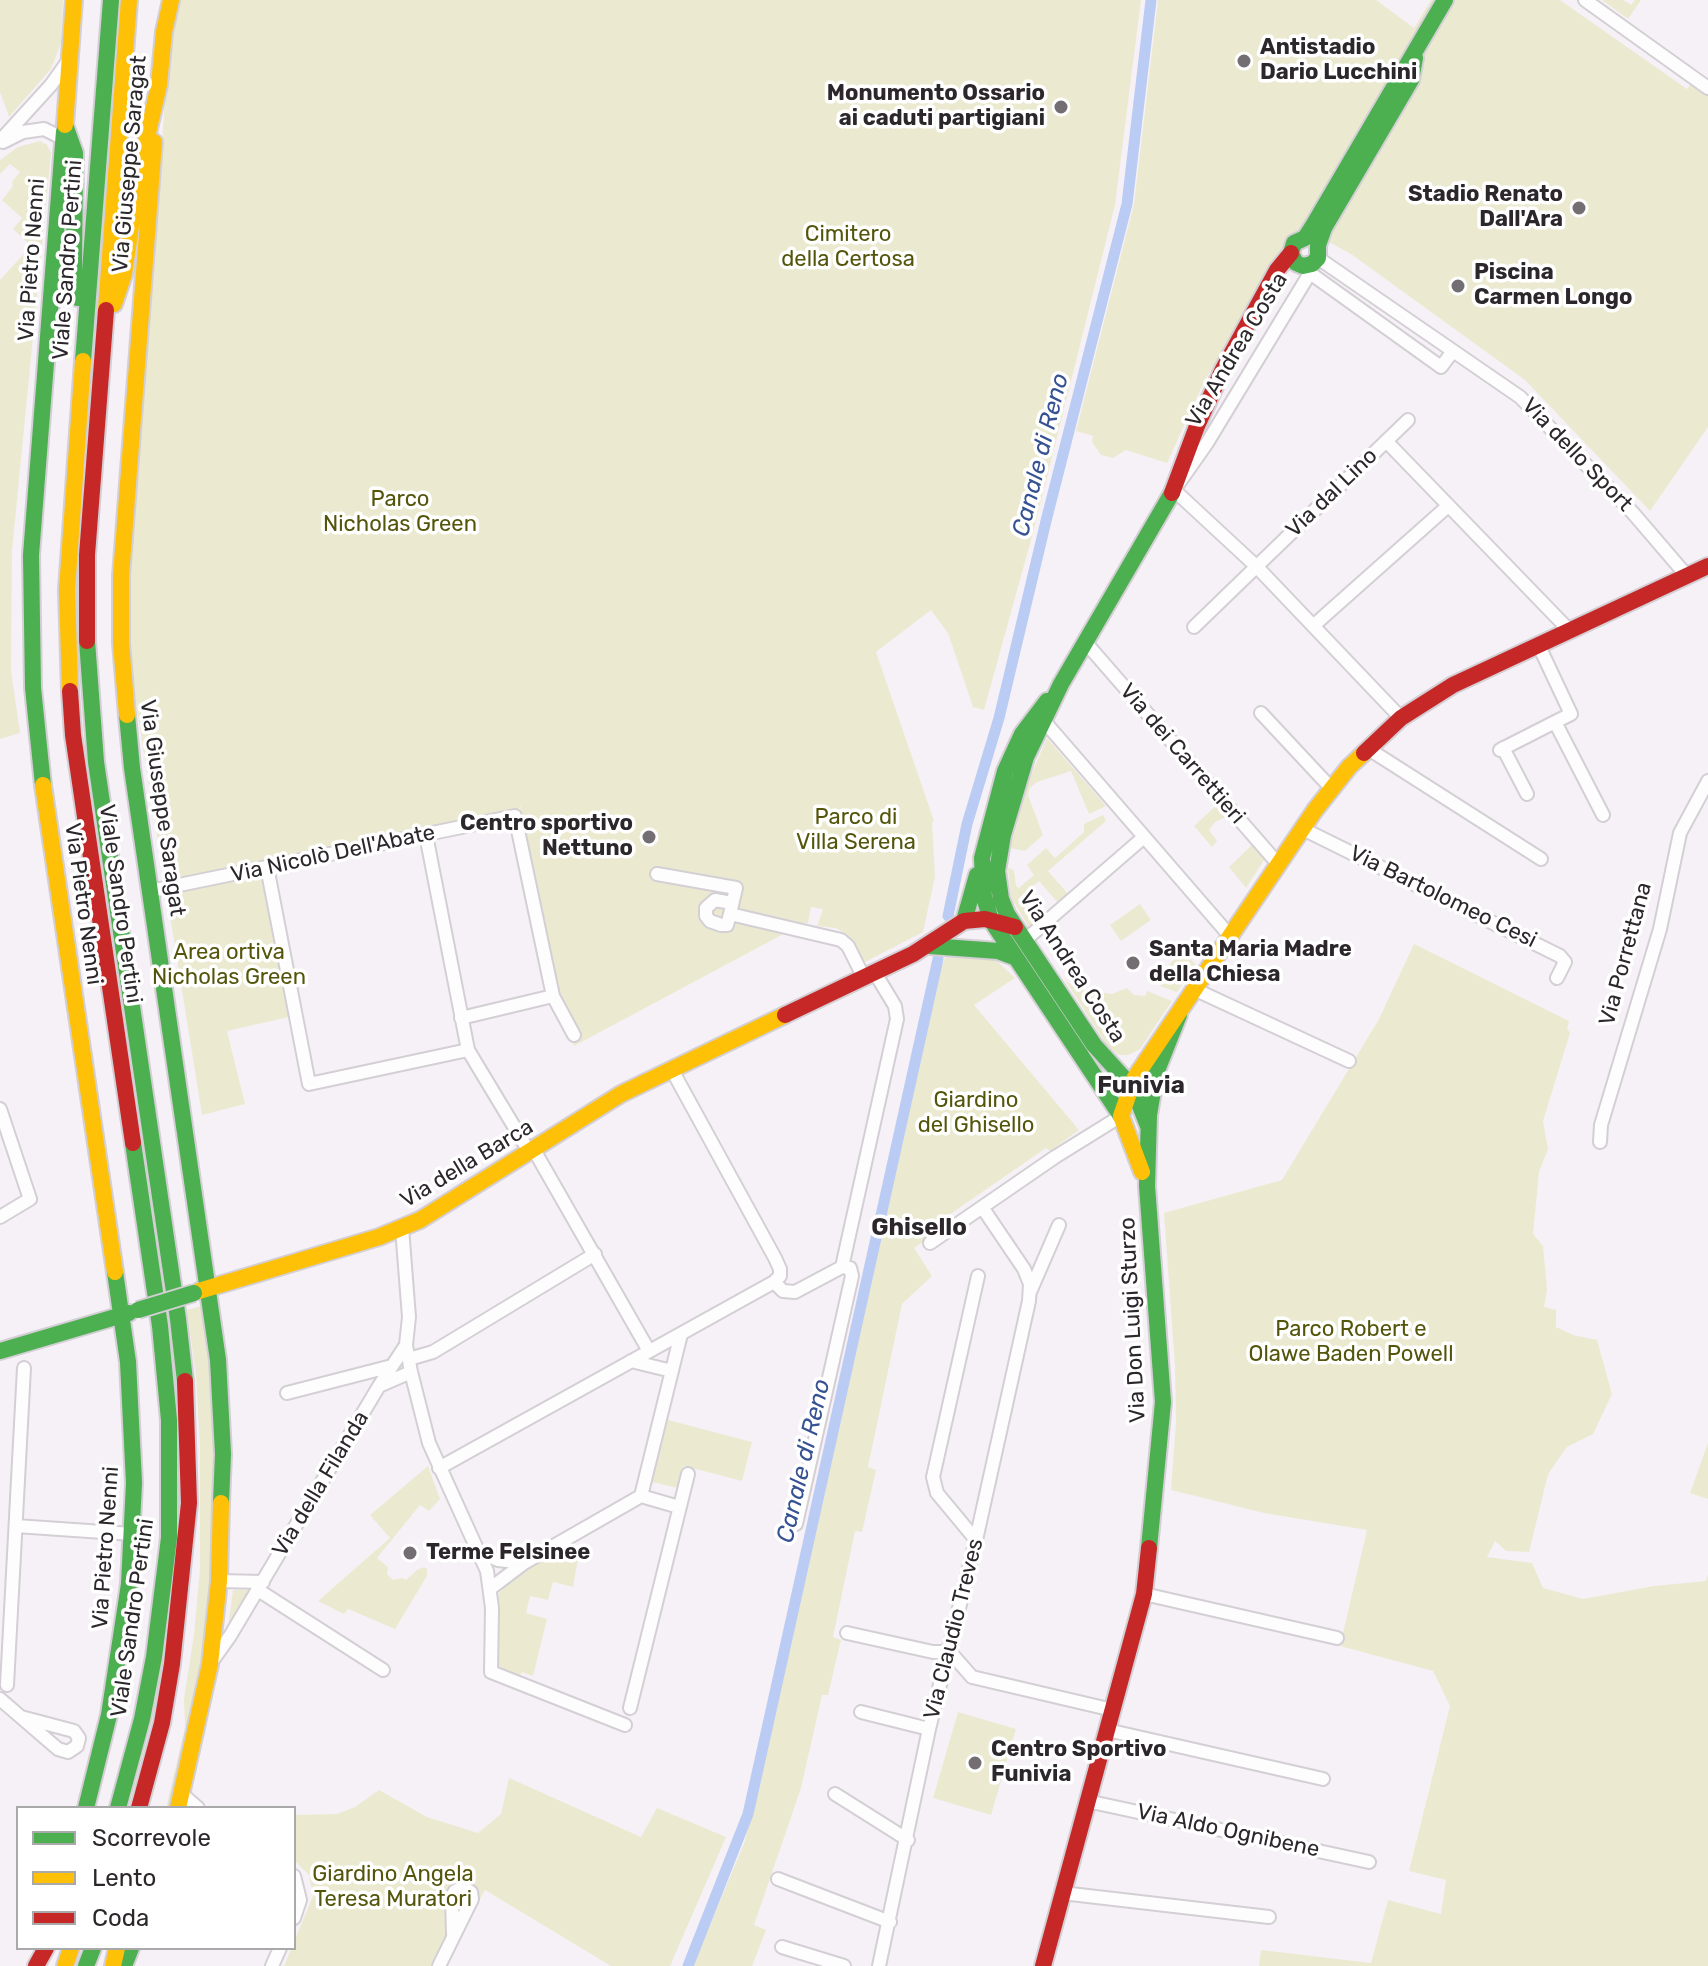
<!DOCTYPE html>
<html>
<head>
<meta charset="utf-8">
<style>
	body { margin:0 }
	#map { position:relative; width:1708px; height:1966px; overflow:hidden; background:#f6f1f7; font-family:Rubik,sans-serif }
	canvas { display:block }
	.legend { position:absolute; left:16px; top:1806px; width:280px; height:144px; box-sizing:border-box; background:#fff; border:2px solid #aaa9aa; margin:0; padding:10px 14px; list-style:none; font-size:24px; color:#2b272b }
	.legend li { display:flex; align-items:center; gap:16px; height:40px }
	.legend b { width:40px; border:2px solid #aaa9aa }
</style>
</head>
<body>
<div id="map">
<canvas width="1708" height="1966"></canvas>
<ul class="legend">
<li><b style="height:10px;background:#4caf50"></b>Scorrevole</li>
<li><b style="height:10px;background:#ffc107"></b>Lento</li>
<li><b style="height:10px;background:#c62828"></b>Coda</li>
</ul>
</div>
<script>
const ctx = document.querySelector('canvas').getContext('2d');
ctx.lineJoin = 'round';
function fillPath(path, color) {
  ctx.fillStyle = color;
  ctx.fill(path, 'evenodd');
}
function shape(rows) {
  const path = new Path2D();
  for (const r of rows) {
    path.moveTo(r[0], r[1]);
    for (let i = 2; i < r.length; i += 2) path.lineTo(r[i], r[i + 1]);
  }
  return path;
}
function stroke(path, color, width, dash) {
  ctx.strokeStyle = color;
  ctx.lineWidth = width;
  ctx.lineCap = dash ? 'butt' : 'round';
  ctx.setLineDash(dash || []);
  ctx.stroke(path);
}
function label(font, color, halo, rows, align = 'center') {
  ctx.font = font + ' Rubik,sans-serif';
  ctx.lineWidth = 7;
  ctx.setLineDash([]);
  ctx.textBaseline = 'middle';
  ctx.strokeStyle = halo;
  ctx.fillStyle = color;
  for (const [text, x, y, turn = 0] of rows) {
    ctx.save();
    ctx.translate(x, y);
    ctx.rotate((+turn || 0) * Math.PI / 180);
    ctx.textAlign = isNaN(turn) ? turn : align;
    if (halo) ctx.strokeText(text, 0, 0);
    ctx.fillText(text, 0, 0);
    ctx.restore();
  }
}
fillPath(shape([
	[0,0,63,0,61,43,51,69,9,117,0,92],
	[177,0,1141,0,1115,205,1034,529,984,710,973,707,948,633,931,610,876,652,934,821,932,822,935,877,923,932,865,962,849,936,836,928,817,926,823,909,811,907,808,923,804,923,574,1046,529,882,516,816,522,805,515,813,259,866,289,1017,227,1031,245,1104,202,1115,136,704,127,629,132,507,153,283,165,96],
	[1158,0,1376,0,1414,28,1431,0,1560,0,1687,89,1691,84,1708,96,1708,427,1650,511,1525,380,1351,254,1303,228,1206,378,1167,463,1126,450,1113,458,1101,455,1092,442,1093,436,1076,431,1134,204],
	[1602,0,1623,0,1631,5,1635,0,1641,0,1628,19],
	[40,141,47,145,51,153,12,551,11,671,20,733,0,739,0,280,31,246,13,229,22,218,2,200,13,186,12,182,20,172,10,164,0,174,0,160,18,147],
	[1047,738,1106,806,1089,814,1071,771,1037,782,1030,788,1028,795,1043,835,1025,851,1010,848,1030,777],
	[1220,802,1230,815,1215,822,1209,830,1217,841,1212,847,1194,826],
	[1103,815,1106,821,1048,871,1069,895,1059,904,1039,881,1018,899,1037,922,1030,929,1011,898,1008,868,1014,870,1016,886,1019,888,1034,875,1027,865,1046,848,1055,858,1084,832,1084,824],
	[1254,843,1266,857,1246,888,1229,867],
	[1140,904,1151,920,1121,941,1110,925],
	[1414,944,1569,1021,1567,1028,1570,1033,1543,1121,1548,1149,1539,1172,1533,1234,1543,1246,1547,1290,1544,1307,1556,1310,1556,1327,1573,1335,1597,1340,1612,1394,1593,1434,1567,1447,1548,1474,1529,1552,1506,1551,1495,1541,1487,1557,1532,1563,1543,1588,1583,1599,1654,1586,1706,1581,1708,1574,1708,1966,1259,1966,1261,1950,1371,1963,1388,1900,1441,1914,1446,1880,1409,1871,1450,1706,1433,1671,1340,1646,1367,1530,1264,1513,1171,1490,1176,1421,1175,1366,1164,1213,1282,1180,1379,1019],
	[1182,949,1196,965,1177,992,1160,986,1170,973,1166,969],
	[969,957,996,960,1015,978,974,1005,1079,1130,1050,1151,1046,1148,949,1215,953,1221,914,1248,932,1276,902,1304,868,1467,876,1470,862,1532,855,1531,833,1637,841,1640,828,1695,822,1695,801,1788,754,1925,766,1930,752,1966,693,1966,745,1841,897,1148,938,978,945,958],
	[1064,979,1077,989,1112,994,1127,988,1134,995,1145,996,1147,991,1172,1001,1140,1049,1128,1055,1118,1055,1106,1044],
	[205,1305,219,1439,211,1630,175,1808,166,1808,185,1727,184,1698,194,1635,200,1568,200,1444,196,1377,187,1310],
	[668,1420,752,1442,742,1481,684,1466,678,1488,652,1482],
	[1708,1443,1708,1499,1690,1493],
	[428,1466,440,1499,429,1511,420,1505,377,1558,388,1567,387,1574,393,1580,402,1578,406,1580,417,1570,424,1567,427,1569,427,1576,395,1629,348,1609,344,1614,318,1601,390,1538,370,1515],
	[580,1548,573,1587,553,1582,548,1600,530,1596,526,1613,547,1619,533,1676,522,1672,519,1677,499,1666,498,1595,511,1578,527,1568],
	[233,1590,251,1590,228,1628],
	[958,1712,1016,1729,991,1815,933,1798],
	[509,1778,641,1837,657,1808,726,1837,670,1966,611,1966,485,1890,442,1966,284,1966,313,1896,309,1875,294,1860,294,1809,297,1815,337,1814,355,1807,379,1790,427,1817,478,1833,501,1814]
]), '#ebead1');
stroke(shape([
	[948,916,967,824,999,718,1046,521,1127,204,1151,0],
	[688,1966,748,1814,938,959]
]), '#bbccf4', 11);
const street = shape([
	[1585,0,1708,88],
	[0,141,51,85,68,61],
	[3,142,23,132,44,129,64,139],
	[1318,258,1520,397,1633,513,1687,576],
	[1308,266,1310,273,1441,367,1453,351],
	[1310,273,1207,443,1174,490,1256,566,1401,718],
	[1386,441,1568,629],
	[1313,626,1448,506],
	[1194,627,1408,420],
	[1086,643,1279,865],
	[1538,644,1571,714,1555,722,1603,815],
	[1261,713,1331,788],
	[1044,721,1230,936],
	[1367,748,1541,859],
	[1503,748,1527,794],
	[1500,750,1555,722],
	[1303,829,1560,956,1565,962,1557,978],
	[426,835,468,1050,530,1153],
	[267,867,309,1084,468,1050],
	[657,874,736,888,730,914,841,940,848,946,864,978],
	[150,891,515,816,553,996,461,1018],
	[730,914,727,925,721,925,710,921,706,916,706,908,715,900,732,903],
	[1024,941,1144,837],
	[1196,990,1349,1061],
	[553,996,574,1035],
	[0,1109,30,1199,0,1217],
	[1600,1142,1601,1125,1660,929,1680,833,1708,781],
	[534,1150,649,1351],
	[402,1228,409,1317,406,1345,411,1372,429,1443,487,1571,492,1608,491,1672,625,1725],
	[930,1243,1055,1157,1121,1116],
	[842,1267,897,1019,895,1006,875,973],
	[774,1282,783,1291,795,1292,842,1267],
	[1030,1292,1059,1225],
	[409,1359,433,1352,595,1254],
	[631,1361,672,1371],
	[379,1386,411,1372],
	[287,1393,392,1366],
	[439,1468,774,1282,780,1276,780,1269,775,1258,672,1070],
	[641,1496,679,1507],
	[796,1524,852,1276,850,1268,842,1267],
	[16,1526,132,1534],
	[976,1540,937,1493,933,1477,978,1276],
	[480,1552,498,1560,524,1563],
	[219,1581,263,1582],
	[491,1588,524,1563,641,1496,681,1334],
	[258,1590,383,1670],
	[1144,1594,1337,1638],
	[847,1633,933,1652,950,1652,972,1677,1113,1710],
	[210,1664,230,1636,379,1386,406,1345],
	[7,1685,24,1368],
	[0,1699,44,1737,58,1749,68,1752,77,1746,79,1738,74,1731,21,1717],
	[630,1708,688,1474],
	[861,1712,929,1729],
	[1107,1730,1323,1779],
	[182,1794,198,1808],
	[835,1794,908,1840],
	[1087,1801,1369,1862],
	[294,1876,300,1900,294,1918],
	[778,1879,890,1922],
	[1062,1893,1269,1917],
	[782,1947,844,1966],
	[272,1966,280,1948],
	[439,1966,472,1899,471,1892,463,1887,455,1891,452,1896,453,1934],
	[879,1966,929,1729,976,1540,1029,1301,1030,1284,1024,1269,982,1207]
]);
const fast = shape([
	[65,125,75,153,74,269,78,298],
	[1291,253,1294,243,1305,238,1314,224,1445,0],
	[1291,254,1296,263,1303,266,1312,264,1318,258,1318,245,1324,228,1411,80,1415,58],
	[83,361,111,0],
	[87,641,96,762,178,1319,185,1381],
	[1047,701,1022,734,1005,771,982,858,984,897,991,920,1121,1116],
	[127,715,132,768,218,1360,223,1454,221,1503],
	[43,785,33,688,31,555,64,131],
	[964,921,977,875],
	[930,946,998,951,1014,957],
	[1148,1126,1133,1088,1094,1045,1007,914,1001,899,997,871,1003,835,1026,757,1061,684,1172,493],
	[0,1351,129,1313],
	[1149,1548,1163,1402,1147,1186,1149,1115,1156,1073,1179,1015],
	[86,1808,109,1715,129,1584,134,1483,128,1362,115,1272],
	[118,1808,142,1719,154,1657,169,1538,169,1420,160,1326,133,1143],
	[86,1966,93,1948],
	[124,1966,131,1948]
]);
const slow = shape([
	[159,85,164,32,171,0],
	[65,125,74,0],
	[114,304,124,274,139,172,159,85],
	[106,310,129,0],
	[70,691,67,590,83,361],
	[127,715,121,643,121,576,154,142],
	[43,785,115,1272],
	[1142,1172,1121,1116,1134,1079,1315,810,1349,767,1364,753],
	[199,1291,379,1237,420,1220,621,1094,785,1015],
	[178,1808,210,1664,219,1581,221,1503],
	[65,1966,71,1948],
	[113,1966,117,1948]
]);
const jam = shape([
	[1172,493,1197,426,1223,369,1277,270,1291,253],
	[87,641,87,555,106,310],
	[70,691,73,735,133,1143],
	[1364,753,1401,718,1453,685,1708,566],
	[785,1015,913,954,964,921,985,919,1015,927],
	[139,1808,162,1723,172,1664,189,1503,185,1381],
	[36,1966,46,1948],
	[1043,1966,1144,1594,1149,1548]
]);
stroke(street, '#d3cfd4', 16);
stroke(fast, '#d3cfd4', 20);
stroke(slow, '#d3cfd4', 20);
stroke(jam, '#d3cfd4', 20);
stroke(street, '#fefdfe', 12);
stroke(fast, '#4caf50', 16);
stroke(slow, '#ffc107', 16);
stroke(jam, '#c62828', 16);
const fastBridge = shape([
	[138,1310,194,1293]
]);
stroke(fastBridge, '#d3cfd4', 20, []);
stroke(fastBridge, '#4caf50', 16);
for (const [x, y, r, color] of [
	[1244,61,8,"#726e72"],
	[1061,107,8,"#726e72"],
	[1579,208,8,"#726e72"],
	[1458,286,8,"#726e72"],
	[649,837,8,"#726e72"],
	[1133,963,8,"#726e72"],
	[410,1553,8,"#726e72"],
	[975,1763,8,"#726e72"]
]) {
  const dot = new Path2D();
  dot.arc(x, y, r, 0, 2 * Math.PI);
  ctx.fillStyle = color;
  ctx.fill(dot);
  stroke(dot, '#fff', 3);
}
label('bold 22px', '#2b272b', '#fff', [
	["Antistadio",1260,48],
	["Dario Lucchini",1260,73],
	["Monumento Ossario",1045,94,"right"],
	["ai caduti partigiani",1045,119,"right"],
	["Stadio Renato",1563,195,"right"],
	["Dall'Ara",1563,220,"right"],
	["Piscina",1474,273],
	["Carmen Longo",1474,298],
	["Centro sportivo",633,824,"right"],
	["Nettuno",633,849,"right"],
	["Santa Maria Madre",1149,950],
	["della Chiesa",1149,975],
	["Terme Felsinee",426,1553],
	["Centro Sportivo",991,1750],
	["Funivia",991,1775]
], 'left');
label('22px', '#2b272b', '#fff', [
	["Via Giuseppe Saragat",130,164,-85],
	["Via Pietro Nenni",32,260,-86],
	["Viale Sandro Pertini",68,260,-86],
	["Via Andrea Costa",1237,350,-59],
	["Via dello Sport",1577,455,46],
	["Via dal Lino",1332,493,-44],
	["Via dei Carrettieri",1182,754,49],
	["Via Giuseppe Saragat",162,808,82],
	["Via Nicolò Dell'Abate",333,854,-12],
	["Via Bartolomeo Cesi",1443,897,26],
	["Via Pietro Nenni",83,904,82],
	["Viale Sandro Pertini",120,904,82],
	["Via Porrettana",1626,954,-75],
	["Via Andrea Costa",1072,967,57],
	["Via della Barca",467,1164,-31],
	["Via Don Luigi Sturzo",1133,1320,-93],
	["Via della Filanda",321,1484,-59],
	["Via Pietro Nenni",106,1548,-86],
	["Viale Sandro Pertini",133,1618,-82],
	["Via Claudio Treves",954,1629,-76],
	["Via Aldo Ognibene",1228,1831,12]
]);
label('22px', '#54550b', '#fff', [
	["Cimitero",848,235],
	["della Certosa",848,260],
	["Parco",400,500],
	["Nicholas Green",400,525],
	["Parco di",856,818],
	["Villa Serena",856,843],
	["Area ortiva",229,953],
	["Nicholas Green",229,978],
	["Giardino",976,1101],
	["del Ghisello",976,1126],
	["Parco Robert e",1351,1330],
	["Olawe Baden Powell",1351,1355],
	["Giardino Angela",393,1875],
	["Teresa Muratori",393,1900]
]);
label('italic 24px', '#365293', '#fff', [
	["Canale di Reno",1041,455,-76],
	["Canale di Reno",804,1461,-77]
]);
label('bold 24px', '#2b272b', '#fff', [
	["Funivia",1141,1086],
	["Ghisello",919,1228]
]);
</script>
</body>
</html>
